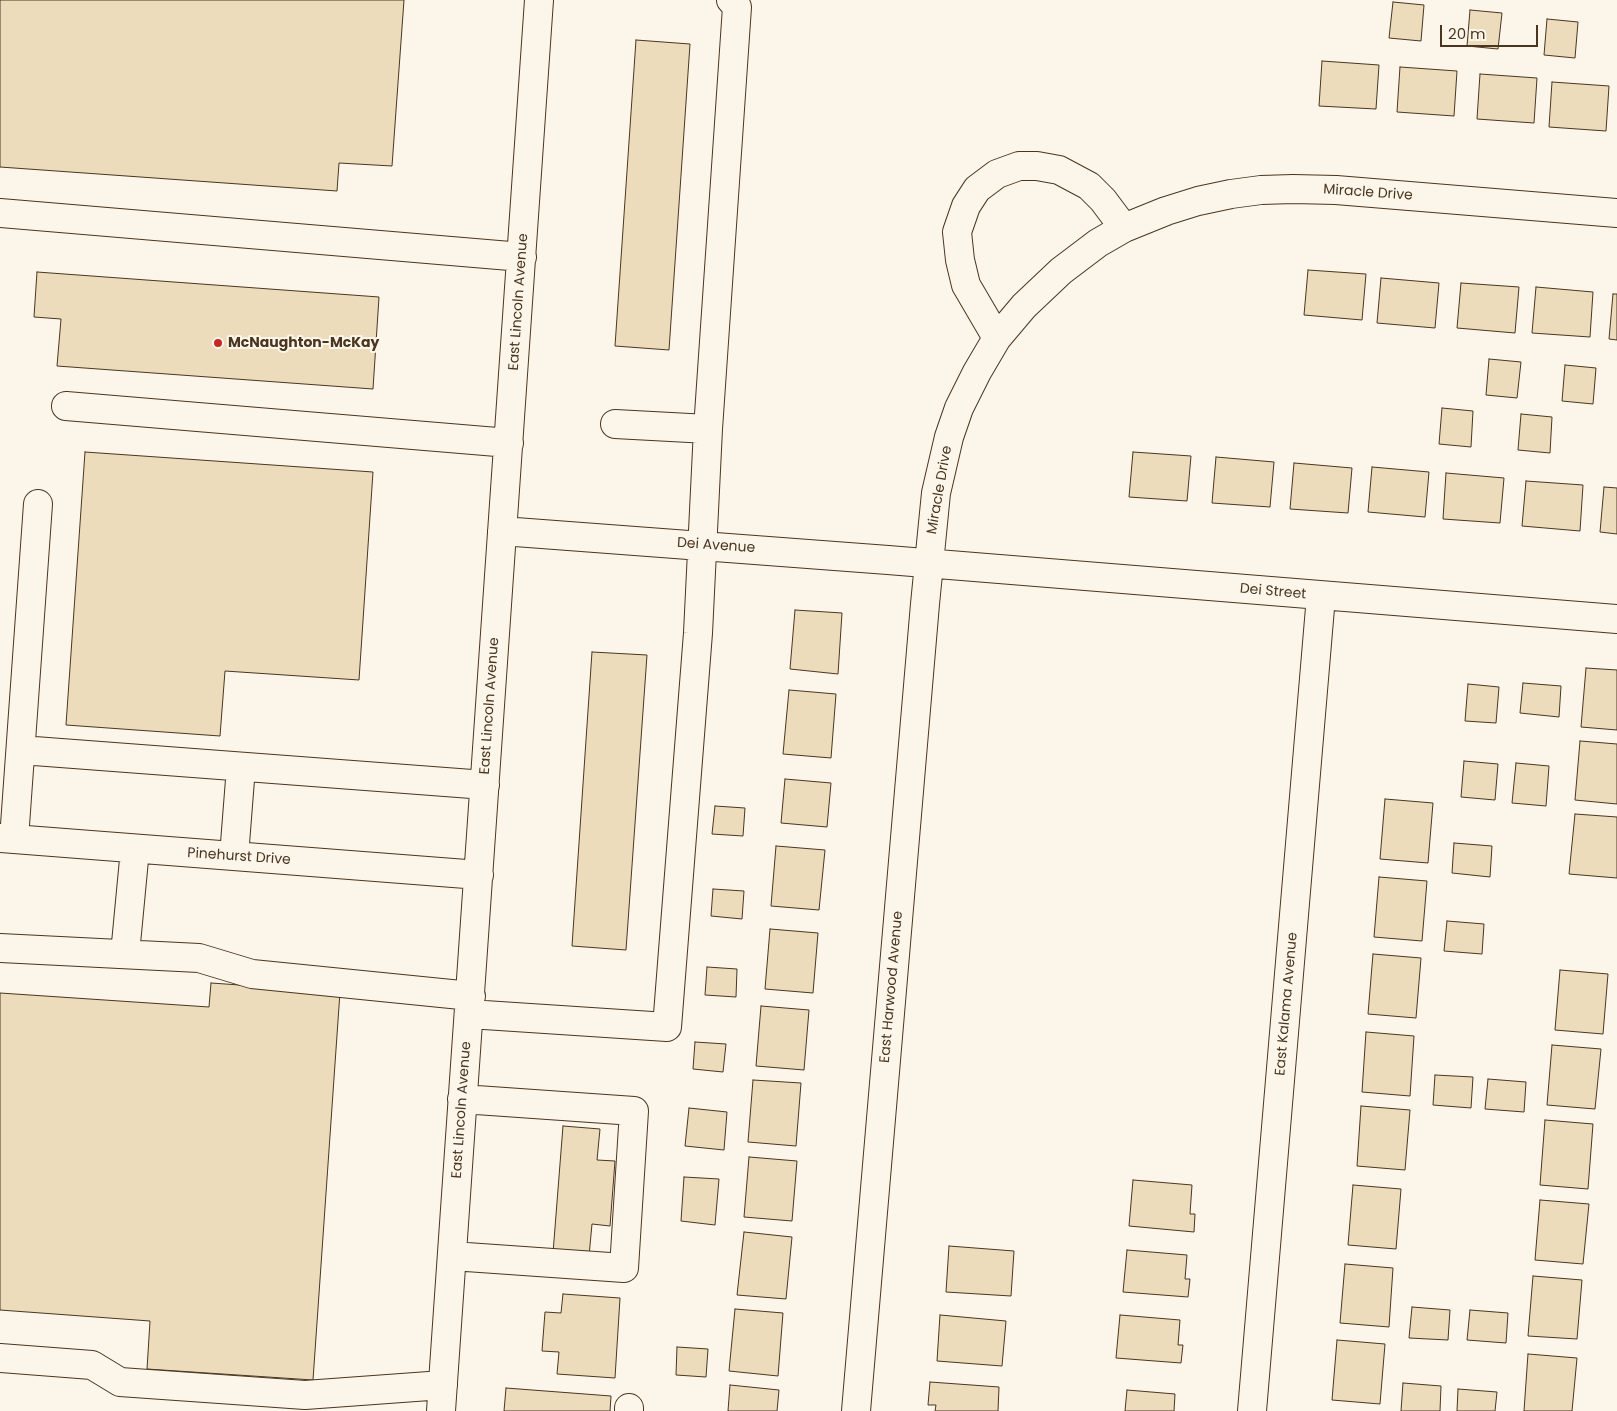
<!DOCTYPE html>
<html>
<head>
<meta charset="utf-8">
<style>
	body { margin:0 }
	#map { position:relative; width:1617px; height:1411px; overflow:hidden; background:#fbf6e9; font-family:Poppins,sans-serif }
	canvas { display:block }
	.scale { position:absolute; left:1440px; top:25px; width:98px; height:22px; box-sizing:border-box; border:2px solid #4a3520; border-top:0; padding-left:6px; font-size:15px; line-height:18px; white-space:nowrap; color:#4a3520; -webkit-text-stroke:4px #fbf6e9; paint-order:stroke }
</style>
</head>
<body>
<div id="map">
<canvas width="1617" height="1411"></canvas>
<div class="scale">20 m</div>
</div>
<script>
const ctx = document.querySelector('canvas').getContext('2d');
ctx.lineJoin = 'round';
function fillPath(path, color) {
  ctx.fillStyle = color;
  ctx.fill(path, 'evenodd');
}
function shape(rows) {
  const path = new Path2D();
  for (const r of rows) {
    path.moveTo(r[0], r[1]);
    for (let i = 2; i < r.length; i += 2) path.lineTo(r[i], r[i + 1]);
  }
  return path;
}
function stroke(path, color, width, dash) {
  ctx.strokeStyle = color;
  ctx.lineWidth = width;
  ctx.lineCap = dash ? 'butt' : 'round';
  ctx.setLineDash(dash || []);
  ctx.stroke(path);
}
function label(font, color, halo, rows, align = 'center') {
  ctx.font = font + ' Poppins,sans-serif';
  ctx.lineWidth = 4;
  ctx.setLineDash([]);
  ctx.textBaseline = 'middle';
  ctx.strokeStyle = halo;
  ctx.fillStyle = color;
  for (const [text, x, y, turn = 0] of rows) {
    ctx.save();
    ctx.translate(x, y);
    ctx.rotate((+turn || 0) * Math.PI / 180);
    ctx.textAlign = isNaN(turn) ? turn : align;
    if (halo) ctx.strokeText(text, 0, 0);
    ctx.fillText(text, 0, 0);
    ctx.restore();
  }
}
const building = shape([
	[0,0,404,0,392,166,339,163,337,191,0,167,0,0],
	[1393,2,1424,5,1421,41,1389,38,1393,2],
	[1470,10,1502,13,1498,49,1467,46,1470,10],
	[1547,19,1578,22,1575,58,1544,55,1547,19],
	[636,40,690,44,669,350,615,346,636,40],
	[1322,61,1379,65,1376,109,1319,106,1322,61],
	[1400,67,1457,71,1454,116,1397,112,1400,67],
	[1480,74,1537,78,1534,123,1477,119,1480,74],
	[1552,82,1609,86,1606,131,1549,127,1552,82],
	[1308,270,1366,274,1362,320,1304,315,1308,270],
	[37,272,379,297,373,389,57,366,61,319,34,317,37,272],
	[1381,278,1439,283,1435,328,1377,323,1381,278],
	[1461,283,1519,287,1515,333,1457,328,1461,283],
	[1536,287,1593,292,1590,337,1532,333,1536,287],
	[1613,294,1617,294,1617,340,1609,339,1613,294],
	[1489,359,1521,362,1517,398,1486,395,1489,359],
	[1565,365,1596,368,1593,404,1562,401,1565,365],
	[1442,408,1473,411,1471,447,1439,444,1442,408],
	[1521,414,1552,417,1550,453,1518,450,1521,414],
	[85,452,373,472,359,680,225,671,220,736,66,725,85,452],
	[1133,452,1191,456,1187,501,1129,497,1133,452],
	[1216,457,1274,462,1270,507,1212,503,1216,457],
	[1294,463,1352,468,1348,513,1290,509,1294,463],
	[1372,467,1429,472,1425,517,1368,512,1372,467],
	[1446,473,1504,478,1500,523,1443,519,1446,473],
	[1526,481,1583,485,1580,531,1522,526,1526,481],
	[1604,487,1617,488,1617,534,1600,532,1604,487],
	[795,610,842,613,838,674,790,669,795,610],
	[592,652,647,655,626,950,572,946,592,652],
	[1586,668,1617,670,1617,730,1581,727,1586,668],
	[1523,683,1561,686,1559,717,1520,713,1523,683],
	[1468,684,1499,687,1496,723,1465,721,1468,684],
	[789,690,836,694,831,758,783,754,789,690],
	[1580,741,1617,744,1617,804,1575,800,1580,741],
	[1464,761,1498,764,1495,800,1461,797,1464,761],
	[1516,763,1549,766,1546,806,1512,803,1516,763],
	[785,779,831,783,827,827,781,823,785,779],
	[1385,799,1433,803,1428,863,1380,859,1385,799],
	[715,806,745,808,743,836,712,834,715,806],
	[1575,814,1617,817,1617,878,1569,874,1575,814],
	[1454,843,1492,846,1490,877,1452,873,1454,843],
	[776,846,825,850,819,910,771,906,776,846],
	[1379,877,1427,881,1422,941,1374,937,1379,877],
	[713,889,744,891,742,919,711,916,713,889],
	[1447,921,1484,924,1482,954,1444,951,1447,921],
	[770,929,818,933,813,993,765,989,770,929],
	[1373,954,1421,958,1416,1018,1368,1014,1373,954],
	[707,967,737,969,736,997,705,995,707,967],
	[1560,970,1608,974,1603,1034,1555,1030,1560,970],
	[211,983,340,992,313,1380,147,1369,150,1321,0,1310,0,993,209,1007,211,983],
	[761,1006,809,1010,804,1070,756,1066,761,1006],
	[1366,1032,1414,1036,1410,1096,1362,1092,1366,1032],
	[695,1042,726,1044,723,1072,693,1069,695,1042],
	[1552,1045,1601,1049,1595,1109,1547,1105,1552,1045],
	[1435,1075,1473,1077,1471,1108,1433,1105,1435,1075],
	[1488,1079,1526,1082,1524,1112,1485,1109,1488,1079],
	[753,1080,801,1083,796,1146,748,1142,753,1080],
	[1361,1106,1410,1110,1405,1170,1357,1166,1361,1106],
	[689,1108,727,1112,724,1150,685,1146,689,1108],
	[1545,1120,1593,1124,1588,1189,1540,1185,1545,1120],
	[563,1126,600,1129,597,1160,615,1161,610,1226,592,1224,589,1256,553,1253,563,1126],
	[749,1157,797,1161,792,1221,744,1217,749,1157],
	[684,1177,719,1179,715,1225,681,1221,684,1177],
	[1133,1180,1192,1185,1190,1214,1195,1214,1194,1232,1129,1226,1133,1180],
	[1353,1185,1401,1189,1396,1249,1348,1245,1353,1185],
	[1540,1200,1589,1204,1583,1264,1535,1260,1540,1200],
	[744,1232,792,1237,786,1299,737,1295,744,1232],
	[949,1246,1014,1251,1011,1296,946,1292,949,1246],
	[1127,1250,1187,1255,1185,1279,1190,1279,1188,1297,1123,1292,1127,1250],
	[1345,1264,1393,1268,1389,1327,1340,1323,1345,1264],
	[1533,1276,1582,1280,1577,1339,1528,1336,1533,1276],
	[563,1294,620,1298,615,1378,557,1374,559,1352,542,1351,545,1312,561,1313,563,1294],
	[1412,1307,1450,1310,1448,1340,1409,1338,1412,1307],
	[735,1309,783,1313,778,1376,729,1371,735,1309],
	[1470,1310,1508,1313,1506,1343,1467,1340,1470,1310],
	[940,1315,1006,1321,1002,1366,937,1361,940,1315],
	[1120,1315,1180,1320,1178,1345,1183,1345,1181,1363,1116,1358,1120,1315],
	[1337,1340,1385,1344,1380,1404,1332,1400,1337,1340],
	[677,1347,708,1349,706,1377,676,1375,677,1347],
	[1528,1354,1577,1358,1572,1411,1524,1411,1528,1354],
	[930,1382,999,1387,998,1411,935,1411,936,1405,928,1405,930,1382],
	[1403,1383,1441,1386,1440,1411,1401,1411,1403,1383],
	[730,1385,779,1390,777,1411,728,1411,730,1385],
	[506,1388,611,1396,610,1411,504,1411,506,1388],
	[1458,1389,1497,1392,1495,1411,1457,1411,1458,1389],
	[1127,1390,1175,1394,1174,1411,1125,1411,1127,1390]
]);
fillPath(building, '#ecdcbc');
stroke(building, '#4a3520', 1);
const minor = shape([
	[0,213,522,257],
	[997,338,966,285,960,260,957,232,966,206,977,189,997,174,1019,166,1037,166,1059,170,1089,186,1103,200,1124,228],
	[66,406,509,443],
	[615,424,708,429],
	[502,531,888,560,1617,619],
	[21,750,485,785],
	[0,838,479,875],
	[14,839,38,504],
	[234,856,241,767],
	[0,948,199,958,252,974,471,996],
	[125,954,135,849],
	[469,1014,667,1027,698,633,708,429,737,7,731,0],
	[452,1256,624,1268,634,1111,462,1099],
	[0,1358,92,1365,120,1382,305,1395,443,1385],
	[441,1411,539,0],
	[629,1411,629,1408],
	[856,1411,925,604,936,493,949,437,959,408,977,372,997,338,1024,306,1061,271,1098,243,1124,228,1166,211,1198,201,1231,194,1261,190,1293,189,1336,190,1617,213],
	[1252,1411,1321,596]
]);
stroke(minor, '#4a3520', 30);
stroke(minor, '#fbf6e9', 28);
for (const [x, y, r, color] of [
	[218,343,5,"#c62828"]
]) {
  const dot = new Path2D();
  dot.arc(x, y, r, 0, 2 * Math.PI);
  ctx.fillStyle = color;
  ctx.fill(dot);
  stroke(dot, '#fbf6e9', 2);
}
label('14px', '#4a3520', '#fbf6e9', [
	["Miracle Drive",1368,193,4],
	["East Lincoln Avenue",519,302,-86],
	["Miracle Drive",940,490,-80],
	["Dei Avenue",716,546,4],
	["Dei Street",1273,592,5],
	["East Lincoln Avenue",490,706,-86],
	["Pinehurst Drive",239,857,4],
	["East Harwood Avenue",892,987,-85],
	["East Kalama Avenue",1287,1004,-85],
	["East Lincoln Avenue",462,1110,-86]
]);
label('bold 14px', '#4a3520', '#fbf6e9', [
	["McNaughton-McKay",228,343]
], 'left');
</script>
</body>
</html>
